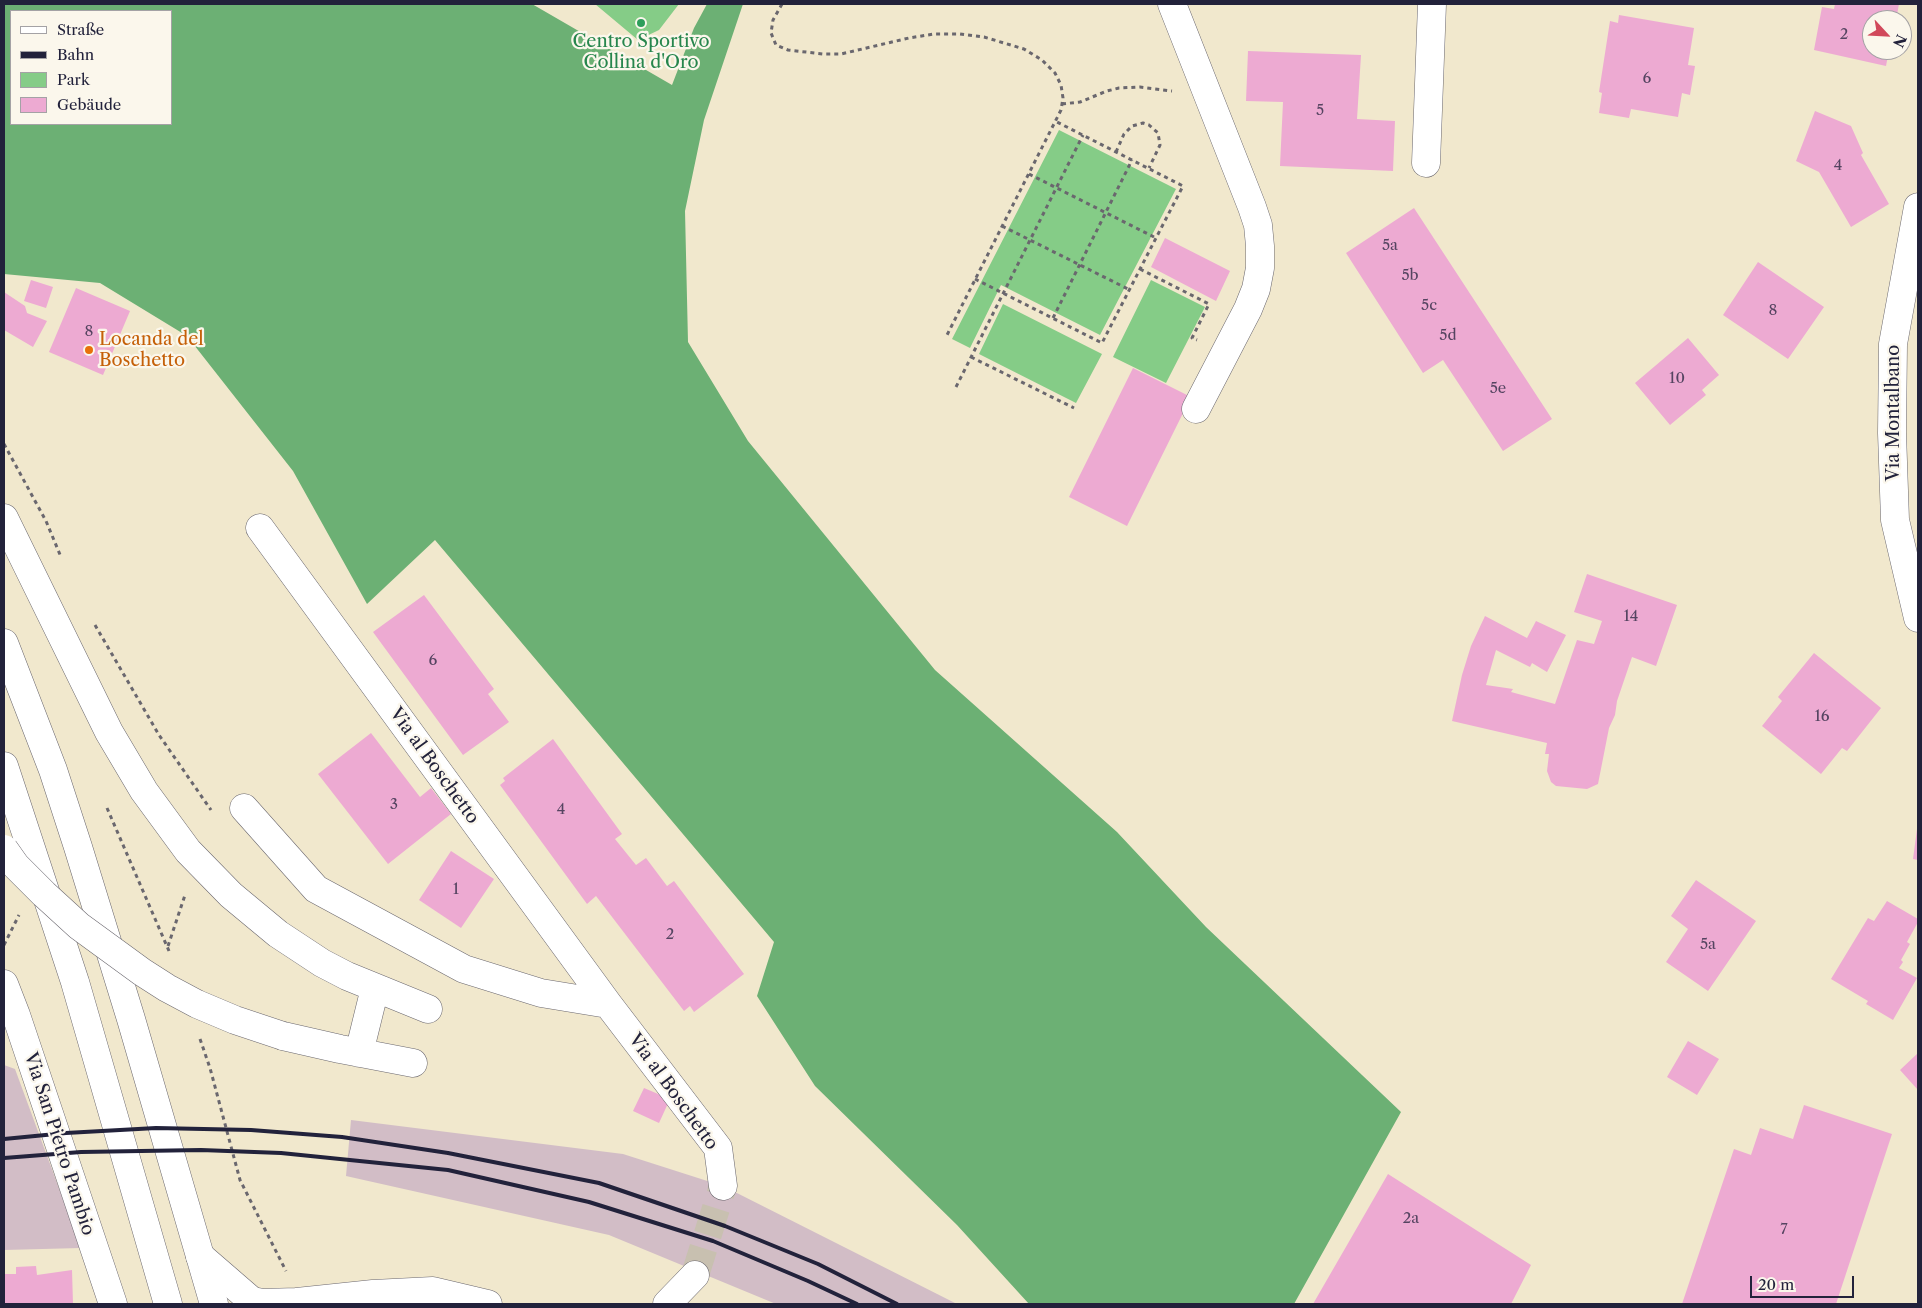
<!DOCTYPE html>
<html>
<head>
<meta charset="utf-8">
<style>
	body { margin:0 }
	#map { position:relative; width:1922px; height:1308px; overflow:hidden; background:#f1e8cd; font-family:"Libre Caslon Text",serif }
	canvas { display:block }
	.frame { position:absolute; inset:0; border:5px solid #22223b; pointer-events:none }
	.legend { position:absolute; left:10px; top:10px; width:162px; height:115px; box-sizing:border-box; background:#fbf7ec; border:1px solid #a4a2a5; margin:0; padding:6px 9px; list-style:none; font-size:15px; color:#22223b }
	.legend li { display:flex; align-items:center; gap:10px; height:25px }
	.legend b { width:25px; border:1px solid #a4a2a5 }
	.north { position:absolute; left:1862px; top:10px; width:50px; height:50px; box-sizing:border-box; background:#fbf7ec; border:1px solid #a4a2a5; border-radius:50%; rotate:115deg; font-size:14px; font-weight:700; line-height:20px; text-align:center; color:#22223b }
	.north::after { content:''; display:block; margin:auto; width:18px; height:22px; background:#d1495b; clip-path:polygon(50% 0,100% 100%,50% 72%,0 100%) }
	.scale { position:absolute; left:1750px; top:1276px; width:104px; height:22px; box-sizing:border-box; border:2px solid #22223b; border-top:0; padding-left:6px; font-size:15px; line-height:18px; white-space:nowrap; color:#22223b; -webkit-text-stroke:4px #fbf7ec; paint-order:stroke }
</style>
</head>
<body>
<div id="map">
<canvas width="1922" height="1308"></canvas>
<div class="frame"></div>
<ul class="legend">
<li><b style="height:6px;background:#fff"></b>Straße</li>
<li><b style="height:6px;background:#22223b"></b>Bahn</li>
<li><b style="height:14px;background:#85cc87"></b>Park</li>
<li><b style="height:14px;background:#edaad2"></b>Gebäude</li>
</ul>
<div class="north">N</div>
<div class="scale">20 m</div>
</div>
<script>
const ctx = document.querySelector('canvas').getContext('2d');
ctx.lineJoin = 'round';
function fillPath(path, color) {
  ctx.fillStyle = color;
  ctx.fill(path, 'evenodd');
}
function shape(rows) {
  const path = new Path2D();
  for (const r of rows) {
    path.moveTo(r[0], r[1]);
    for (let i = 2; i < r.length; i += 2) path.lineTo(r[i], r[i + 1]);
  }
  return path;
}
function stroke(path, color, width, dash) {
  ctx.strokeStyle = color;
  ctx.lineWidth = width;
  ctx.lineCap = dash ? 'butt' : 'round';
  ctx.setLineDash(dash || []);
  ctx.stroke(path);
}
function label(font, color, halo, rows, align = 'center') {
  ctx.font = font + ' "Libre Caslon Text",serif';
  ctx.lineWidth = 4.5;
  ctx.setLineDash([]);
  ctx.textBaseline = 'middle';
  ctx.strokeStyle = halo;
  ctx.fillStyle = color;
  for (const [text, x, y, turn = 0] of rows) {
    ctx.save();
    ctx.translate(x, y);
    ctx.rotate((+turn || 0) * Math.PI / 180);
    ctx.textAlign = isNaN(turn) ? turn : align;
    if (halo) ctx.strokeText(text, 0, 0);
    ctx.fillText(text, 0, 0);
    ctx.restore();
  }
}
fillPath(shape([
	[4,1065,15,1069,81,1248,4,1250],
	[351,1120,623,1154,723,1186,957,1304,776,1304,609,1235,346,1176]
]), '#d2bdc6');
fillPath(shape([
	[595,4,679,4,659,30,638,40],
	[1059,130,1176,189,1100,335,1001,285,970,348,952,339],
	[1151,280,1205,307,1166,383,1113,357],
	[1003,304,1102,354,1076,403,979,354]
]), '#85cc87');
fillPath(shape([
	[4,4,532,4,672,85,694,28,707,4,743,4,704,120,685,211,688,342,748,441,935,670,1117,832,1206,927,1401,1112,1294,1304,1029,1304,957,1225,815,1086,757,996,774,942,435,540,367,604,293,471,187,336,100,283,4,274],
	[11,11,171,11,171,124,11,124]
]), '#6cb074');
fillPath(shape([
	[1835,4,1899,4,1896,20,1872,20,1872,50,1889,50,1886,66,1814,50,1822,7,1834,9],
	[1619,15,1694,28,1688,65,1695,66,1690,95,1682,93,1678,117,1631,109,1629,118,1599,113,1602,93,1599,92,1610,21,1618,23],
	[1248,51,1361,55,1357,119,1395,121,1393,171,1280,166,1283,102,1246,101],
	[1815,111,1851,126,1863,153,1861,155,1889,204,1851,227,1819,172,1796,161],
	[1414,208,1552,419,1503,451,1443,360,1423,373,1346,253],
	[1165,238,1230,271,1216,301,1151,267],
	[1758,262,1824,307,1788,359,1723,315],
	[31,280,53,287,46,308,24,301],
	[76,288,130,311,103,375,49,352],
	[4,292,25,306,27,313,47,321,33,347,4,330],
	[1688,338,1719,375,1702,390,1706,395,1670,425,1635,383],
	[1133,368,1191,397,1127,526,1069,497],
	[1587,574,1677,605,1656,666,1632,657,1617,701,1615,715,1609,728,1598,784,1587,789,1556,786,1551,782,1547,771,1549,754,1545,754,1547,743,1452,721,1462,675,1471,646,1485,616,1527,638,1536,621,1566,635,1547,672,1532,663,1530,667,1496,650,1486,685,1513,689,1511,692,1555,704,1577,640,1594,644,1602,621,1574,612],
	[424,595,494,689,488,694,509,722,463,755,373,632],
	[1814,653,1881,708,1847,751,1842,748,1821,774,1762,726,1782,701,1778,697],
	[371,733,420,797,431,788,451,814,388,864,318,774],
	[553,739,622,834,615,839,636,865,646,858,667,886,674,881,744,974,694,1012,690,1006,684,1011,596,896,587,904,500,785,505,781,503,778],
	[1917,829,1918,829,1918,860,1913,859],
	[451,851,494,879,461,928,419,900],
	[1696,880,1756,921,1708,991,1666,962,1688,929,1671,916],
	[1887,901,1918,919,1918,922,1907,942,1910,944,1901,960,1903,962,1899,968,1917,978,1893,1020,1866,1004,1868,1001,1831,979,1868,918,1874,921],
	[1688,1041,1719,1059,1697,1095,1667,1077],
	[1918,1053,1918,1090,1900,1070],
	[644,1088,670,1099,659,1123,633,1111],
	[1804,1105,1892,1134,1836,1304,1682,1304,1734,1149,1751,1155,1760,1128,1793,1139],
	[1388,1174,1531,1265,1511,1304,1313,1304],
	[36,1266,37,1275,72,1270,73,1304,4,1304,4,1274,16,1274,16,1267]
]), '#edaad2');
stroke(shape([
	[695,1275,723,1186]
]), '#c8c0b0', 28, [28, 14]);
const minor = shape([
	[1172,4,1252,207,1258,225,1260,246,1260,268,1256,289,1248,309,1196,409],
	[1426,163,1432,4],
	[1918,207,1893,344,1892,433,1895,520,1918,618],
	[4,518,109,732,144,791,188,851,231,895,278,934,322,963,347,976,428,1009],
	[260,528,608,1004,718,1148,723,1186],
	[244,808,316,889,464,969,541,993,608,1004],
	[4,984,16,1015,113,1304],
	[283,1036,340,1049,413,1063],
	[359,1053,375,988],
	[200,1256,252,1301,263,1303,297,1302,296,1304],
	[297,1302,373,1294,433,1291,488,1304],
	[667,1304,695,1275]
]);
const major = shape([
	[4,643,53,770,78,847,131,1019,214,1304],
	[4,766,75,982,168,1304]
]);
stroke(minor, '#6a676e', 29);
stroke(major, '#6a676e', 29);
stroke(shape([
	[782,4,773,20,771,33,776,45,788,50,823,54,841,54,909,38,934,34,960,34,984,37,1024,49,1042,60,1055,73,1061,85,1063,98,1061,110,946,337],
	[1062,104,1080,102,1107,91,1119,88,1140,87,1172,91],
	[1116,152,1124,134,1132,126,1143,123,1149,125,1158,133,1160,145,1149,168],
	[1029,174,1156,238],
	[1002,226,1130,290],
	[1140,269,1209,304,1192,338,1197,340],
	[975,279,1102,343,1156,238,1183,186,1055,121],
	[1053,318,1132,160],
	[971,357,1074,408],
	[956,387,1083,135],
	[4,444,46,521,61,557],
	[95,625,159,735,211,810],
	[107,808,169,951],
	[4,945,19,915],
	[168,946,185,895],
	[200,1039,210,1068,240,1180,286,1271]
]), '#6a676e', 3, [4, 4]);
stroke(minor, '#fff', 28);
stroke(major, '#fff', 28);
stroke(shape([
	[4,1139,66,1133,156,1128,251,1130,342,1137,448,1153,599,1183,725,1226,818,1264,897,1304],
	[4,1158,81,1152,201,1150,281,1153,448,1170,589,1202,713,1241,808,1281,857,1304]
]), '#22223b', 4);
const minorBridge = shape([
	[4,849,16,866,44,894,79,926,142,972,167,988,197,1004,235,1020,283,1036]
]);
stroke(minorBridge, '#6a676e', 29, []);
stroke(minorBridge, '#fff', 28);
for (const [x, y, r, color] of [
	[641,23,5,"#2e9e5b"],
	[89,350,5,"#e8710a"]
]) {
  const dot = new Path2D();
  dot.arc(x, y, r, 0, 2 * Math.PI);
  ctx.fillStyle = color;
  ctx.fill(dot);
  stroke(dot, '#fbf7ec', 2);
}
label('15px', '#554461', null, [
	["2",1844,35],
	["6",1647,79],
	["5",1320,111],
	["4",1838,166],
	["5a",1390,246],
	["5b",1410,276],
	["5c",1429,306],
	["8",1773,311],
	["8",89,332],
	["5d",1448,336],
	["10",1677,379],
	["5e",1498,389],
	["14",1631,617],
	["6",433,661],
	["16",1822,717],
	["3",394,805],
	["4",561,810],
	["1",456,890],
	["2",670,935],
	["5a",1708,945],
	["2a",1411,1219],
	["7",1784,1230]
]);
label('18px', '#27864d', '#fbf7ec', [
	["Centro Sportivo",641,42],
	["Collina d'Oro",641,63]
]);
label('18px', '#c56008', '#fbf7ec', [
	["Locanda del",99,340],
	["Boschetto",99,361]
], 'left');
label('18px', '#22223b', '#fbf7ec', [
	["Via Montalbano",1894,413,-90],
	["Via al Boschetto",434,766,54],
	["Via al Boschetto",673,1092,54],
	["Via San Pietro Pambio",59,1144,72]
]);
</script>
</body>
</html>
